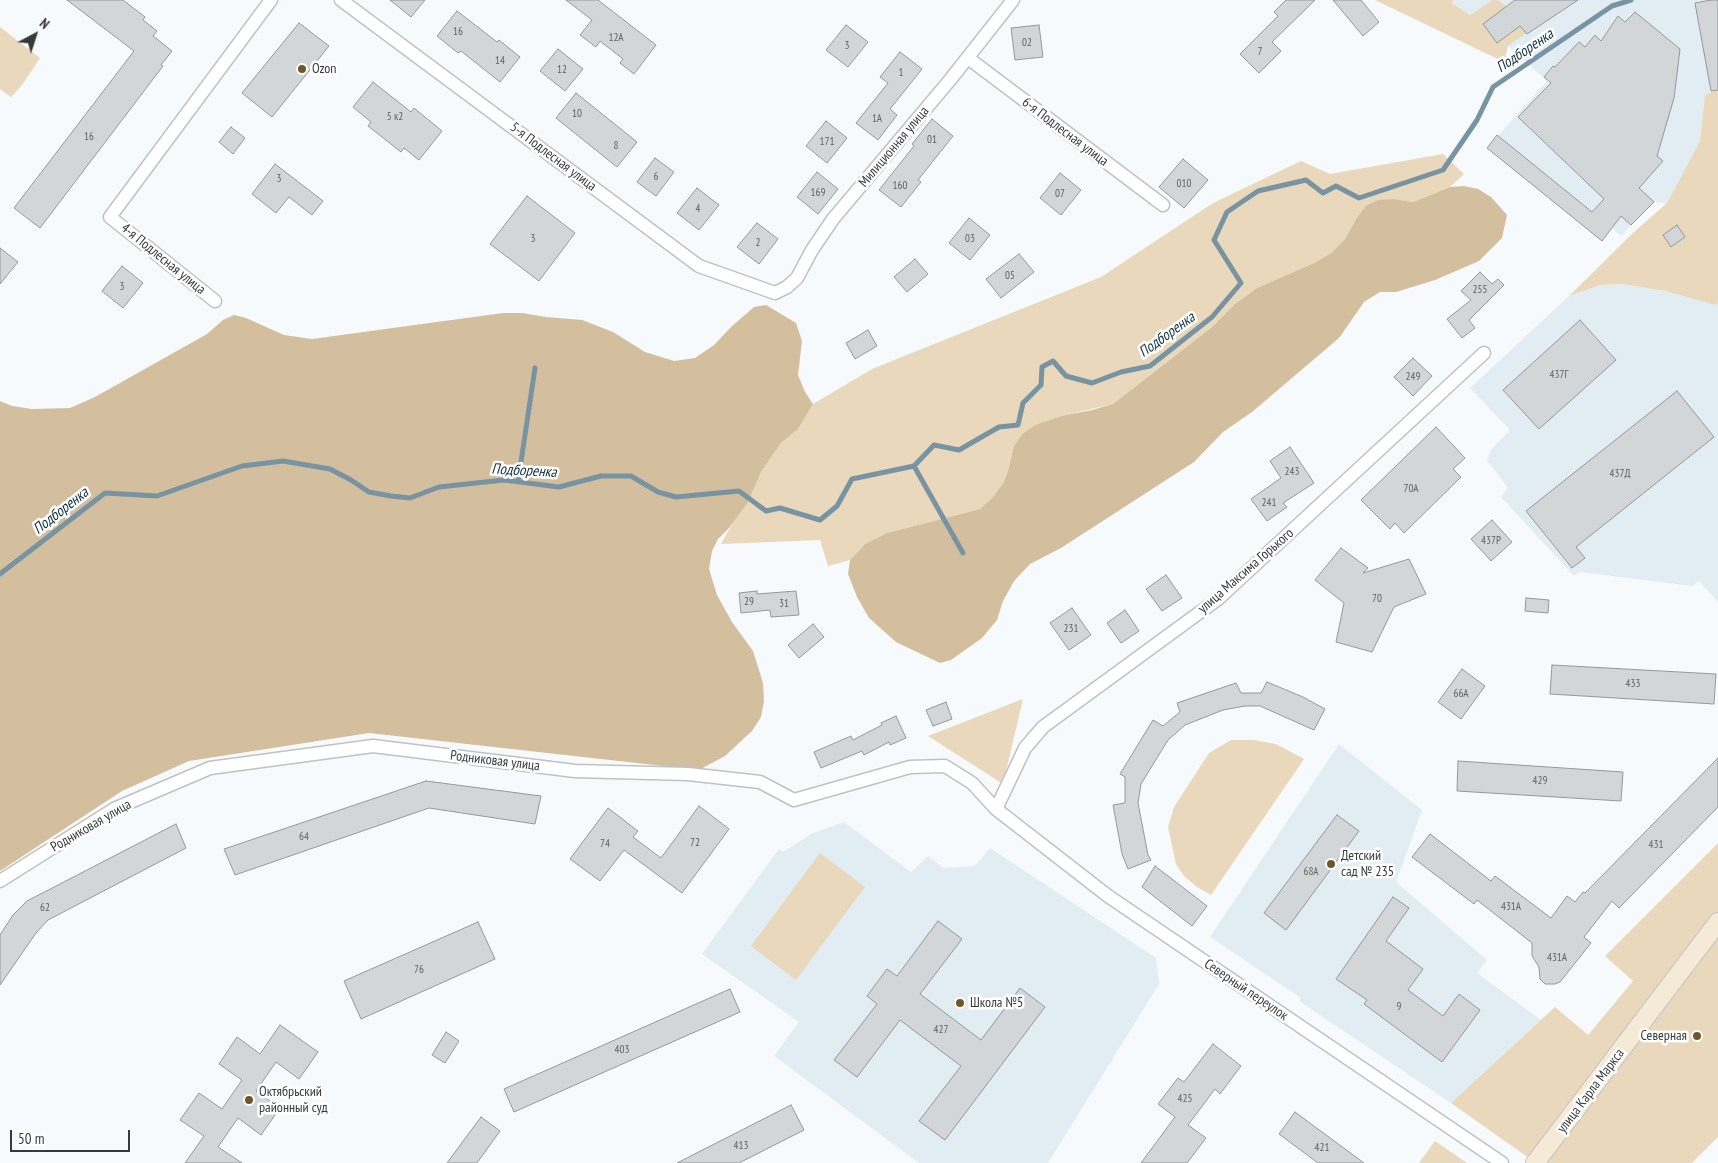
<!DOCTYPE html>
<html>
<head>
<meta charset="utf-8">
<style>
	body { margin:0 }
	#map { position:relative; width:1718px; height:1163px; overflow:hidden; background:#f6fafc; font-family:"PT Sans Narrow",sans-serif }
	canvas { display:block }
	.north { position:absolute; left:10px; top:10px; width:50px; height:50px; -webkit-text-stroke:4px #fff; paint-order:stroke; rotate:40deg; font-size:14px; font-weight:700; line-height:20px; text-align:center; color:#383a3a }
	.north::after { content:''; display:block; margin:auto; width:18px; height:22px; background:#383a3a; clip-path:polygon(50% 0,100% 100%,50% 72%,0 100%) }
	.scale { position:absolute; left:10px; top:1130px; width:120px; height:22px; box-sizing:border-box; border:2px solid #383a3a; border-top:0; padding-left:6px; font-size:15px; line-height:18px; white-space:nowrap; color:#383a3a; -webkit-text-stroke:4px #fff; paint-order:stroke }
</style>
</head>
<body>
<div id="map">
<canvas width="1718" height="1163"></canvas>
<div class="north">N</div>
<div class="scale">50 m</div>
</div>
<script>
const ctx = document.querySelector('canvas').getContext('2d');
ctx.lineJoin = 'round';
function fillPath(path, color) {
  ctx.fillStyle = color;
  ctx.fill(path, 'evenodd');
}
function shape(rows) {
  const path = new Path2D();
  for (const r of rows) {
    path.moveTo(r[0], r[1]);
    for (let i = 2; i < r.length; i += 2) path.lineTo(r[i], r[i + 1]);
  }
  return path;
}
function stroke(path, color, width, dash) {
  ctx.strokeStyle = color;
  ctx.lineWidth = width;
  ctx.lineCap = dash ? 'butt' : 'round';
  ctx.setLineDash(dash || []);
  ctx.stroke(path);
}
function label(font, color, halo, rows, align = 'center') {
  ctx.font = font + ' "PT Sans Narrow",sans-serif';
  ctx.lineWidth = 5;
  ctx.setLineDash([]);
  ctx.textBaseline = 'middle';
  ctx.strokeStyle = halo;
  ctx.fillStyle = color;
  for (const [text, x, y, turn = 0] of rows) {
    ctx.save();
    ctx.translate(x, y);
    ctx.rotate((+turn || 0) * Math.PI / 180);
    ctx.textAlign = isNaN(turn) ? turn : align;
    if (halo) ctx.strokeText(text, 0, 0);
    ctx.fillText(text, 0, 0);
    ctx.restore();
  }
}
fillPath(shape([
	[1453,0,1492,0,1470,15,1452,3],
	[1498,0,1718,0,1718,88,1705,95,1700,141,1667,203,1654,202,1621,236,1612,228,1602,241,1487,148,1547,81,1508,46,1508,7],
	[1623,284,1665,291,1715,305,1718,303,1718,602,1699,581,1692,586,1580,572,1574,576,1501,497,1508,488,1487,460,1491,450,1510,430,1470,388,1569,296,1600,285],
	[1339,744,1422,810,1396,882,1487,960,1477,973,1541,1020,1451,1103,1299,1001,1301,998,1210,937],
	[844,822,911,872,928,856,944,868,975,866,990,848,1156,958,1159,984,1048,1163,919,1163,774,1056,799,1022,702,954,779,849,783,852,813,833]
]), '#e2edf3');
fillPath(shape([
	[1375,0,1453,0,1452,3,1470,15,1492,0,1498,0,1508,7,1526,33,1508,46,1504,62],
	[0,27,40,58,22,85,11,97,0,89],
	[1718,89,1718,303,1715,305,1665,291,1623,284,1600,285,1569,296,1634,232,1667,203,1700,141,1705,95],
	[1443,154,1464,174,1450,187,1413,202,1394,199,1356,219,1345,239,1331,253,1314,263,1257,288,1235,304,1212,327,1113,404,1061,416,1035,425,1022,434,1014,446,1008,471,1004,482,993,497,980,509,887,533,865,544,850,560,828,566,820,540,721,544,761,472,781,443,798,429,813,404,872,369,1101,277,1213,203,1301,161,1330,174],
	[1023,699,1003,784,928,736],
	[1231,740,1253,740,1276,744,1304,759,1211,895,1197,887,1184,876,1176,864,1168,827,1174,807,1209,753],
	[1718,843,1718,1137,1692,1163,1536,1163,1451,1103,1555,1007,1588,1035,1633,981,1605,956],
	[820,853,865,887,796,980,751,946],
	[1435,1141,1467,1163,1419,1163]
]), '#e9d8bb');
fillPath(shape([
	[1464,186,1478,189,1491,197,1507,215,1502,238,1479,261,1435,280,1396,292,1380,292,1364,302,1339,338,1252,412,1223,432,1194,462,1061,548,1030,564,1014,581,1003,601,997,620,982,638,951,660,940,663,896,642,869,618,857,597,848,574,850,560,865,544,887,533,980,509,993,497,1004,482,1008,471,1014,446,1022,434,1035,425,1061,416,1092,410,1113,404,1212,327,1235,304,1257,288,1314,263,1331,253,1345,239,1356,219,1366,206,1378,200,1394,199,1413,202,1450,187],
	[766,305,796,323,802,341,798,375,805,392,813,404,798,429,781,443,761,472,748,502,729,528,718,539,712,551,709,569,717,595,732,622,753,651,763,683,764,701,761,717,752,731,725,756,699,770,369,733,189,761,122,791,0,871,0,401,12,406,32,409,70,408,95,397,207,334,223,320,234,315,246,318,284,335,312,339,503,313,522,313,546,317,582,320,613,332,645,352,674,361,695,358,714,345,731,327,754,307]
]), '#d3bf9e');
stroke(shape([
	[914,466,963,553],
	[518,482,535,368],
	[0,574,105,493,157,496,242,466,283,461,330,469,351,480,369,492,391,496,410,498,439,487,504,480,559,487,601,476,631,476,658,492,676,497,739,491,766,511,780,508,820,520,837,506,852,479,914,466,934,445,959,450,999,427,1018,425,1023,403,1041,385,1042,367,1053,361,1066,376,1092,383,1121,372,1150,366,1212,317,1241,283,1214,240,1227,212,1258,191,1306,180,1323,193,1336,186,1359,198,1443,170,1477,120,1493,87,1612,6,1631,0]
]), '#7894a2', 5);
const building = shape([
	[67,0,123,0,145,17,143,20,157,31,153,36,172,51,161,65,163,66,40,228,14,208,134,51,67,0],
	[390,0,425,0,411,17,390,0],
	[566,0,598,0,656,45,634,74,620,63,623,59,600,41,596,47,580,35,592,20,566,0],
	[1286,0,1315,0,1272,42,1281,51,1259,73,1240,54,1278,16,1274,12,1286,0],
	[1333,0,1361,0,1379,22,1363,36,1333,0],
	[1515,0,1578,0,1527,34,1520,26,1497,43,1483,24,1515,0],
	[1711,0,1718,0,1718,90,1711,91,1695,3,1711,0],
	[457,11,497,42,499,40,520,57,500,82,461,51,458,53,437,36,457,11],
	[1635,12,1680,49,1674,98,1657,156,1663,161,1639,188,1654,202,1631,225,1621,216,1602,241,1487,148,1497,135,1592,212,1604,199,1518,117,1551,83,1544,77,1553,66,1555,67,1579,42,1585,47,1595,35,1601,41,1618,16,1625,22,1635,12],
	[299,23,329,46,272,117,242,93,299,23],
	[846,25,868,42,848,67,826,50,846,25],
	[1039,25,1043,57,1015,60,1011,28,1039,25],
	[558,49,583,69,565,91,540,71,558,49],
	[900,52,922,69,890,109,897,115,878,140,856,123,888,83,880,77,900,52],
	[373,82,411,112,414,108,442,131,419,160,404,148,401,152,368,126,371,122,353,107,373,82],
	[576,93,637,142,617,167,556,118,576,93],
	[932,119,953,136,918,180,921,182,901,207,879,190,914,146,912,144,932,119],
	[826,121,847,138,827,163,806,146,826,121],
	[231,127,245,138,233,154,219,142,231,127],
	[655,158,674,172,656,196,637,182,655,158],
	[1183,159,1208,180,1184,208,1159,187,1183,159],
	[275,164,323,201,312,215,289,197,276,213,252,194,275,164],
	[817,172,838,189,818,214,797,197,817,172],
	[1060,173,1081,190,1061,215,1040,198,1060,173],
	[697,188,719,205,699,230,677,213,697,188],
	[527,196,575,233,539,281,490,244,527,196],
	[969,218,990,235,970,260,949,243,969,218],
	[757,223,778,239,759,264,737,247,757,223],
	[1677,225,1685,237,1671,247,1663,235,1677,225],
	[0,248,18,262,0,284,0,248],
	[1019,254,1034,272,1001,298,986,279,1019,254],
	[915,259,928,274,907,292,894,277,915,259],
	[122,266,143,283,123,308,102,291,122,266],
	[1480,272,1492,284,1498,279,1504,285,1469,320,1475,328,1462,338,1447,319,1471,300,1461,291,1480,272],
	[1580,320,1616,360,1539,429,1503,390,1580,320],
	[868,330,877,346,855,359,846,343,868,330],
	[1413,358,1432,376,1413,396,1394,377,1413,358],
	[1677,391,1714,437,1576,547,1585,558,1572,568,1526,511,1677,391],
	[1436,427,1465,458,1453,469,1461,477,1404,533,1395,523,1390,529,1361,500,1436,427],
	[1290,447,1314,483,1283,503,1287,507,1267,521,1251,499,1281,478,1270,461,1290,447],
	[1492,520,1512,542,1491,561,1471,539,1492,520],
	[1341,548,1368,568,1363,573,1409,559,1426,594,1394,607,1372,652,1336,642,1344,603,1315,580,1341,548],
	[1166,575,1182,598,1162,611,1146,589,1166,575],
	[757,591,757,594,796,591,799,615,771,617,770,610,741,613,739,593,757,591],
	[1526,598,1549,600,1548,613,1525,611,1526,598],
	[1072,608,1091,635,1069,650,1050,623,1072,608],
	[1125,610,1139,631,1121,643,1107,623,1125,610],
	[813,624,824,637,799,658,788,645,813,624],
	[1552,665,1716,674,1714,704,1550,694,1552,665],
	[1462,669,1485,686,1461,719,1438,702,1462,669],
	[1267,682,1303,697,1325,709,1314,730,1260,706,1245,706,1223,710,1185,725,1168,740,1141,784,1138,803,1148,855,1151,860,1128,869,1122,854,1113,805,1125,803,1125,777,1120,774,1153,720,1163,726,1180,712,1177,703,1236,683,1241,693,1261,693,1267,682],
	[946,702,952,719,933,726,926,710,946,702],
	[896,716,906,738,890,745,889,742,864,755,862,751,821,768,814,752,851,736,853,740,882,725,881,723,896,716],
	[1718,758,1718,807,1619,908,1612,901,1584,937,1591,943,1560,982,1555,984,1545,984,1540,979,1539,967,1532,956,1532,943,1477,900,1474,904,1412,857,1430,834,1491,881,1495,876,1551,918,1567,896,1575,902,1583,892,1585,893,1718,758],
	[1458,761,1623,772,1621,801,1457,791,1458,761],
	[426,781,541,796,535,824,429,808,235,875,224,849,426,781],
	[699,806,729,829,682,893,624,850,600,881,570,859,608,808,638,831,633,837,661,858,699,806],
	[1337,815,1359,831,1286,930,1264,913,1337,815],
	[176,824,186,848,48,920,36,933,0,985,0,935,13,915,27,901,176,824],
	[1155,866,1207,906,1192,926,1142,887,1155,866],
	[1393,897,1409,908,1386,941,1423,969,1408,990,1443,1016,1459,994,1480,1010,1442,1062,1364,1004,1367,1000,1336,979,1393,897],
	[938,921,962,939,920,994,981,1040,1020,988,1045,1007,945,1140,919,1121,961,1066,900,1020,857,1077,834,1060,877,1004,867,996,887,969,897,976,938,921],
	[478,922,495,959,361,1019,344,981,478,922],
	[730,989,740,1012,514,1112,504,1089,730,989],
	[280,1025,318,1052,299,1079,276,1062,256,1091,280,1108,261,1135,238,1118,218,1147,242,1163,185,1163,204,1136,180,1120,199,1093,222,1109,242,1080,219,1064,237,1037,260,1054,280,1025],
	[446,1032,459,1041,445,1063,432,1055,446,1032],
	[1213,1044,1241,1066,1220,1094,1215,1089,1188,1125,1206,1138,1187,1163,1141,1163,1175,1117,1158,1104,1178,1078,1184,1082,1213,1044],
	[791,1105,804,1130,739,1163,677,1163,791,1105],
	[1295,1112,1364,1163,1318,1163,1279,1134,1295,1112],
	[481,1117,500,1131,477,1163,447,1163,481,1117]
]);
fillPath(building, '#d3d6d8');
stroke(building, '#949899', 1);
const street = shape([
	[341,0,699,266,775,293,787,287,797,278,812,250,833,219,950,80,1013,0],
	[968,58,1163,205],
	[215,301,110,217,271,0],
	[996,809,1025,748,1043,727,1218,599,1484,353],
	[0,881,114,809,210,768,373,746,575,771,688,774,760,782,794,800,910,767,945,766,972,783,996,809,1108,896,1502,1163]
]);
const secondary = shape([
	[1535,1163,1718,922]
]);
stroke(street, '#bfc2c4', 15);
stroke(secondary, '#bfc2c4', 20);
stroke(street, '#fff', 12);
stroke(secondary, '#f4ead6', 18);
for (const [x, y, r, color] of [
	[302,69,5,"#705728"],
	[1331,864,5,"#705728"],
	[960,1003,5,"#705728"],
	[1697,1036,5,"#705728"],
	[249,1100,5,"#705728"]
]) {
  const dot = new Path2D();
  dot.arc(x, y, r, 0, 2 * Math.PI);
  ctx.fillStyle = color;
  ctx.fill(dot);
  stroke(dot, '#fff', 2);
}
label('11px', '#5f6162', null, [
	["16",458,32],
	["12А",616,38],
	["02",1027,43],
	["3",847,46],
	["7",1260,52],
	["14",500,61],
	["12",562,70],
	["1",901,73],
	["10",577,114],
	["5 к2",395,117],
	["1А",877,119],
	["16",89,137],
	["01",932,140],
	["171",827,142],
	["8",616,146],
	["6",656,177],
	["3",279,179],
	["010",1184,184],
	["160",900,186],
	["169",818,193],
	["07",1060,194],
	["4",698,209],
	["3",533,239],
	["03",970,239],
	["2",758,243],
	["05",1010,276],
	["3",122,287],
	["255",1480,290],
	["437Г",1559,375],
	["249",1413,377],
	["243",1292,472],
	["437Д",1620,474],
	["70А",1411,489],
	["241",1269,503],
	["437Р",1491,541],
	["70",1377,599],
	["29",749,602],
	["31",784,604],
	["231",1071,629],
	["433",1633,684],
	["66А",1461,694],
	["429",1540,781],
	["64",304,837],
	["72",695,843],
	["74",605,844],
	["431",1656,845],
	["68А",1311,872],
	["431А",1511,907],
	["62",45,908],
	["431А",1557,958],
	["76",419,970],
	["9",1399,1007],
	["427",941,1030],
	["403",622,1050],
	["425",1185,1099],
	["413",741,1146],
	["421",1322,1148]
]);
label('14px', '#383a3a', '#fff', [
	["Ozon",312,69],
	["Детский",1341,856],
	["сад № 235",1341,872],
	["Школа №5",970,1003],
	["Северная",1687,1036,"right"],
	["Октябрьский",259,1092],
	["районный суд",259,1108]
], 'left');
label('14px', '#383a3a', '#fff', [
	["6-я Подлесная улица",1065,132,37],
	["Милиционная улица",894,147,-50],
	["5-я Подлесная улица",553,157,37],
	["4-я Подлесная улица",163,259,39],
	["улица Максима Горького",1246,571,-41],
	["Родниковая улица",495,761,7],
	["Родниковая улица",91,826,-30],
	["Северный переулок",1246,990,34],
	["улица Карла Маркса",1591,1091,-53]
]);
label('italic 15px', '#0c2f3e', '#fff', [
	["Подборенка",1525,51,-34],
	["Подборенка",1167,335,-36],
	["Подборенка",524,471,3],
	["Подборенка",61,511,-38]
]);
</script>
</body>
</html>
